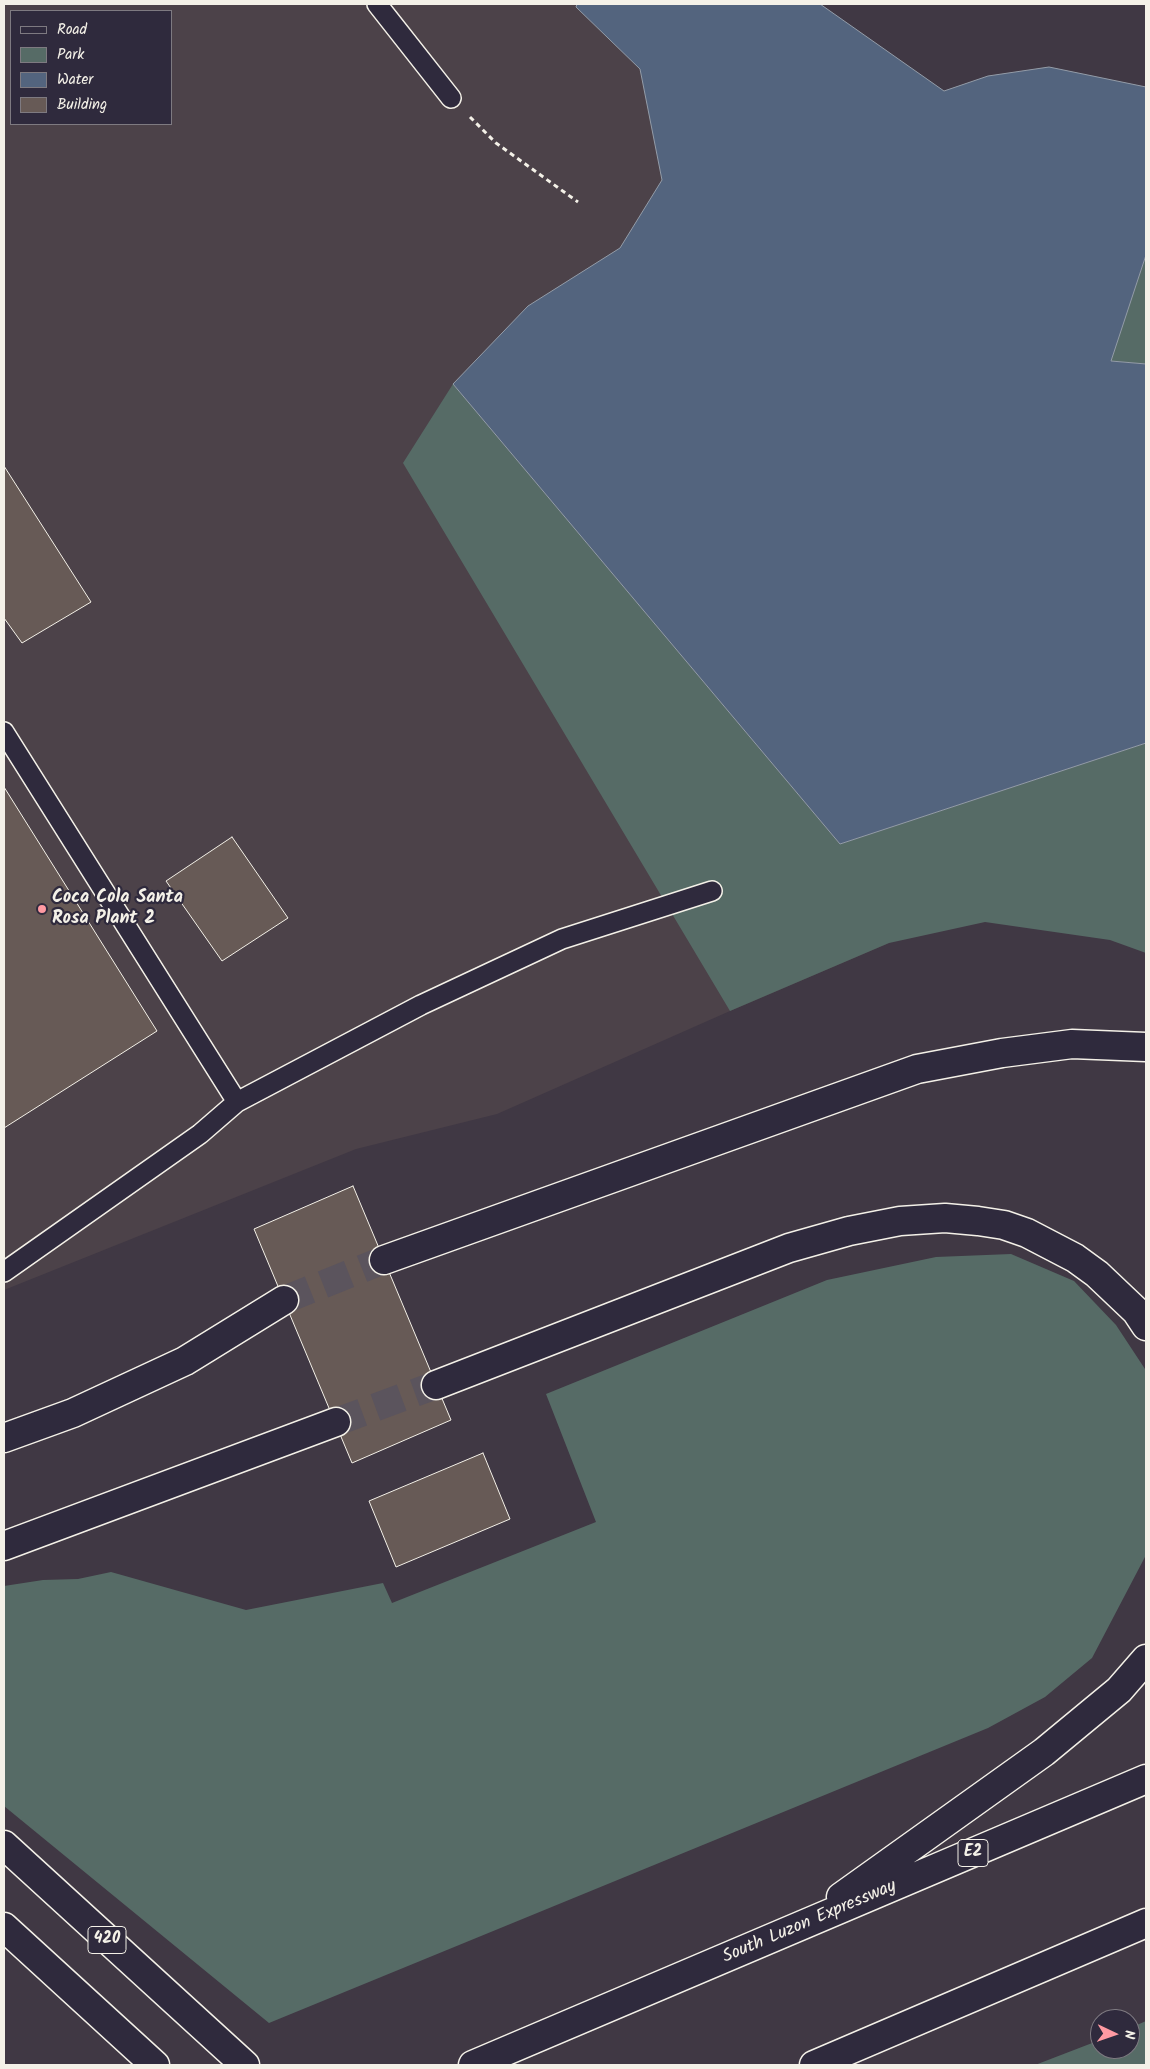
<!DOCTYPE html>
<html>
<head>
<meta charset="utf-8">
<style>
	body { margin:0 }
	#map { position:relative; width:1150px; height:2069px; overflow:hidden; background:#403844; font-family:Kalam,sans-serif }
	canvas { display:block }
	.frame { position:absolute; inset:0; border:5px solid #f4f1e8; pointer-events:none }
	.legend { position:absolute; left:10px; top:10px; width:162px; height:115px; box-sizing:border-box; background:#2f2a3d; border:1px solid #7e7a81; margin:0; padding:6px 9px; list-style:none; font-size:15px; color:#f4f1e8 }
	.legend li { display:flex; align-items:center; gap:10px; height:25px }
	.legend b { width:25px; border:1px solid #7e7a81 }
	.north { position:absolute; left:1090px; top:2009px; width:50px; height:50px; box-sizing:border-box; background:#2f2a3d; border:1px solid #7e7a81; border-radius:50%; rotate:93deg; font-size:14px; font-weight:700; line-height:20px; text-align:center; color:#f4f1e8 }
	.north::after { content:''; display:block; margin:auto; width:18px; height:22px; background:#ff9aa2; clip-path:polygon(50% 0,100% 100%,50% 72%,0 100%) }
</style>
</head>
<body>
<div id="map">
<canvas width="1150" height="2069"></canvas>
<div class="frame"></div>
<ul class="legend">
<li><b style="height:6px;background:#2f2a3d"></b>Road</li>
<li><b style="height:14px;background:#566b66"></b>Park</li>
<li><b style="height:14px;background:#53647e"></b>Water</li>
<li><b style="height:14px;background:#675a56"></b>Building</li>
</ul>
<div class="north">N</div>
</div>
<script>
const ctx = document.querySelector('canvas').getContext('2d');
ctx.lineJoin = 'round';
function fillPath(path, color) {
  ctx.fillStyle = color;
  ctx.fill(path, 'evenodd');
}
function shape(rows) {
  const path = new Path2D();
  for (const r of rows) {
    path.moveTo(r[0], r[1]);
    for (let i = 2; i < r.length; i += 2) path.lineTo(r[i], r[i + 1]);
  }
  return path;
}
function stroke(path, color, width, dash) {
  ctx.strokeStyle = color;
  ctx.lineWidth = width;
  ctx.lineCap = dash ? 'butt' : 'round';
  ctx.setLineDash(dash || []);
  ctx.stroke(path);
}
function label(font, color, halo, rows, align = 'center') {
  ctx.font = font + ' Kalam,sans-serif';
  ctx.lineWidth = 4.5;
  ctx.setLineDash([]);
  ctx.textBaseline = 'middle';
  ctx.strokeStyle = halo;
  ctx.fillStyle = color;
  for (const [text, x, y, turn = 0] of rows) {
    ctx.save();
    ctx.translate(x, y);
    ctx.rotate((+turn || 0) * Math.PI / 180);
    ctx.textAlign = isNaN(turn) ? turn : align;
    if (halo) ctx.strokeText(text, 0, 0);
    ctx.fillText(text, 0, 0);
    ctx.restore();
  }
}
fillPath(shape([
	[4,4,820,4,944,91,988,76,1049,67,1146,87,1146,833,730,1011,497,1114,356,1149,4,1290],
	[11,11,171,11,171,124,11,124]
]), '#4c4249');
fillPath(shape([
	[1146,255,1146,364,1110,361],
	[453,384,840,844,1146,743,1146,953,1110,940,985,922,889,943,730,1011,403,463],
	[1011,1254,1074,1281,1116,1325,1145,1369,1146,1555,1092,1658,1045,1697,988,1728,269,2023,4,1806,4,1586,43,1580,78,1579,111,1572,246,1610,383,1583,392,1603,596,1522,546,1394,827,1280,936,1257],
	[1146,2021,1146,2065,1035,2065,1100,2040,1100,2049,1130,2049,1130,2028]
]), '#566b66');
const water = shape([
	[577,4,820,4,944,91,988,76,1049,67,1146,87,1146,255,1111,361,1146,364,1146,743,840,844,453,384,528,306,620,248,662,180,640,69,576,7,577,4]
]);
fillPath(water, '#53647e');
stroke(water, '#939ca8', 1);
const building = shape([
	[4,466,91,602,22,643,4,618,4,466],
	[4,787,157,1031,4,1128,4,787],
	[232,837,288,918,222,961,166,881,232,837],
	[353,1186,451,1420,352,1463,254,1229,353,1186],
	[483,1453,510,1519,396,1567,369,1501,483,1453]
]);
fillPath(building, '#675a56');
stroke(building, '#f4f1e8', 1);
stroke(shape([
	[284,1300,384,1260],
	[336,1422,436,1385]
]), '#5b545d', 28, [28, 14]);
const service = shape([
	[377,4,451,98],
	[4,732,237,1102,200,1134,4,1272],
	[237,1102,421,1005,562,939,712,891]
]);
const primary = shape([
	[4,1845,245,2065],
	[4,1927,155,2065]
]);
const motorway = shape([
	[384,1260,917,1069,1002,1053,1072,1044,1146,1047],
	[436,1385,789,1248,849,1231,900,1221,945,1218,978,1221,1004,1225,1027,1233,1075,1258,1097,1274,1136,1311,1146,1326],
	[4,1438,73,1413,185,1361,284,1300],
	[4,1546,336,1422],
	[841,1897,1044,1752,1119,1690,1146,1659],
	[473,2065,1146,1779],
	[814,2065,1146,1923]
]);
stroke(service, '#f4f1e8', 22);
stroke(primary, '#f4f1e8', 31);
stroke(motorway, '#f4f1e8', 31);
stroke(shape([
	[470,117,496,143,578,202]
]), '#f4f1e8', 3, [5, 4]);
stroke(service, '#2f2a3d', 19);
stroke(primary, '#2f2a3d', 28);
stroke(motorway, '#2f2a3d', 28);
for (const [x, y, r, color] of [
	[42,909,5,"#ff9aa2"]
]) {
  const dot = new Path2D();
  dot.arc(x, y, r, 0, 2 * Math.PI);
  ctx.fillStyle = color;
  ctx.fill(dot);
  stroke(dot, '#2f2a3d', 2);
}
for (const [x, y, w] of [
	[973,1853,30],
	[107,1940,38]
]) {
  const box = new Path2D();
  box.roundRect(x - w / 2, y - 13.5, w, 27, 4);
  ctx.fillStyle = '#2f2a3d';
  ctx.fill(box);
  stroke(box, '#f4f1e8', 1);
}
label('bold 16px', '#f4f1e8', null, [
	["E2",973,1853],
	["420",107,1940]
]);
label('bold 18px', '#f4f1e8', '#2f2a3d', [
	["Coca Cola Santa",52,899],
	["Rosa Plant 2",52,920]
], 'left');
label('18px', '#f4f1e8', '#2f2a3d', [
	["South Luzon Expressway",810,1923,-23]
]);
</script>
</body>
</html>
